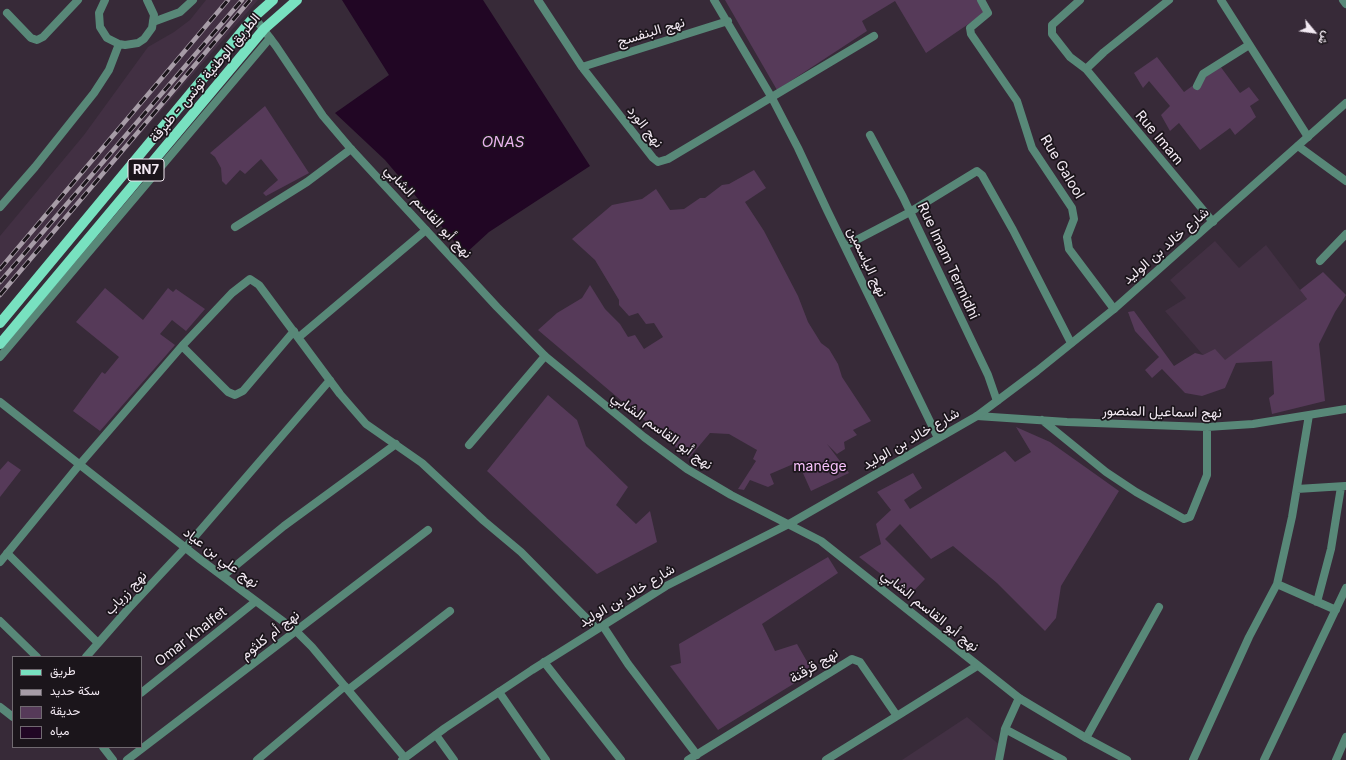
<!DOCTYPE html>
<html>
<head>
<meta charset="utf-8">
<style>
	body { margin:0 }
	#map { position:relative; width:1346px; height:760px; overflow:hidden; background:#372a38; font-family:Inter,Vazirmatn,sans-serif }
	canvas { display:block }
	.legend { position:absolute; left:12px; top:656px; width:130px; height:92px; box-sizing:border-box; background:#1b151b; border:1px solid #716a71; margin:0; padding:5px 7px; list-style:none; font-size:12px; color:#f3eaf3 }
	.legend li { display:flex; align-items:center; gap:8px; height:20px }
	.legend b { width:20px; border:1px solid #716a71 }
	.north { position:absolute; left:1294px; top:12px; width:40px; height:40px; -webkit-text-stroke:3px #1b151b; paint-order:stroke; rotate:119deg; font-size:11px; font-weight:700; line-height:16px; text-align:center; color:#f3eaf3 }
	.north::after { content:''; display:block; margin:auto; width:14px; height:18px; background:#f3eaf3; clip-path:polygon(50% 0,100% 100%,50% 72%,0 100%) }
</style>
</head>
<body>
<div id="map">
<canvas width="1346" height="760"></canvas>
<ul class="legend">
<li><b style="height:5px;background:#78e1c0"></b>طريق</li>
<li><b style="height:5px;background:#a79ca7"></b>سكة حديد</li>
<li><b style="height:11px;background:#563a59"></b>حديقة</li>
<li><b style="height:11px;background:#210624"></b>مياه</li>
</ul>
<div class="north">ش</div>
</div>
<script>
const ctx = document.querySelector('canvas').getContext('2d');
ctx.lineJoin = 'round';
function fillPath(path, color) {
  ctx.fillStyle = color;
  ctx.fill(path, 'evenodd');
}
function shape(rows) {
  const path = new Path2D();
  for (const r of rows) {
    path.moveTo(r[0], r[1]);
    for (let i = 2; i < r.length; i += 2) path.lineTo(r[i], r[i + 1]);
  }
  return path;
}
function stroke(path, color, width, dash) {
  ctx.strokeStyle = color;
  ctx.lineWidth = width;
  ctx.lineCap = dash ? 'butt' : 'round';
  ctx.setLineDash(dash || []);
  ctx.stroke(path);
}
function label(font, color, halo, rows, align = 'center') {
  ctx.font = font + ' Inter,Vazirmatn,sans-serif';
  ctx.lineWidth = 3.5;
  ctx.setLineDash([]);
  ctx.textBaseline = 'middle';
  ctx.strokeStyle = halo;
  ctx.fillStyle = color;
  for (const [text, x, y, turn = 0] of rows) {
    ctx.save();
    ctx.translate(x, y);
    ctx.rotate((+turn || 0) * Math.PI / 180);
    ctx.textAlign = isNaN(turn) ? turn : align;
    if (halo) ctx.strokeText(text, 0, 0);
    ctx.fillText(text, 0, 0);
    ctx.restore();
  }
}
fillPath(shape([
	[206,0,258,0,67,218,0,299,0,236,84,135,148,47,174,32,190,20],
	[1215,241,1239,268,1266,245,1307,299,1225,361,1203,355,1165,311,1186,298,1170,280],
	[967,717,1002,747,997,760,902,760]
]), '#423043');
fillPath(shape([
	[725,0,978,0,986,12,926,53,895,1,862,21,867,31,777,90],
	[1157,57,1184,92,1220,66,1240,93,1249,87,1259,100,1250,106,1256,117,1235,135,1230,128,1200,150,1179,123,1170,131,1161,115,1170,106,1149,81,1143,88,1134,73],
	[265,106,309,173,266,196,263,193,278,180,261,159,245,174,240,170,226,185,222,181,221,168,215,157,210,153],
	[754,170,766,188,745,202,764,231,798,296,808,322,821,343,829,349,838,364,842,377,871,421,853,430,857,435,844,442,845,449,837,454,827,444,849,473,811,491,798,462,770,474,774,484,768,487,750,480,744,490,738,489,756,461,753,459,757,450,729,434,710,433,689,458,538,330,557,313,582,298,590,285,605,309,620,324,628,337,635,335,644,349,663,337,654,323,646,324,638,313,629,316,619,305,619,300,595,260,572,239,612,205,642,199,656,189,670,210,684,209,700,198,705,198,722,185,729,184],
	[1323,272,1346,295,1335,312,1319,344,1325,401,1272,414,1269,398,1274,394,1272,361,1236,363,1225,388,1202,396,1185,393,1162,369,1152,378,1145,370,1159,357,1135,331,1128,312,1134,311,1174,366,1195,353,1203,355,1215,349,1225,360,1307,299,1300,290],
	[105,288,143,320,168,288,173,292,176,289,205,309,186,331,172,320,160,334,175,345,100,431,73,411,102,372,105,374,119,357,76,322],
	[548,395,577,420,586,446,628,487,616,505,636,524,650,511,657,542,597,574,487,471],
	[1016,427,1050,442,1119,491,1061,586,1056,618,1045,631,997,583,953,546,931,559,900,524,885,539,925,579,909,596,859,557,881,544,876,524,891,510,877,492,913,473,922,488,904,500,910,509,1005,451,1015,462,1031,452],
	[8,461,21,470,0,497,0,470],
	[828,557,838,573,762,624,775,651,797,644,813,672,718,730,670,666,681,663,679,644]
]), '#563a59');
fillPath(shape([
	[342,0,483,0,590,166,489,232,465,254,385,160,335,113,389,75]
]), '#210624');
stroke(shape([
	[538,0,582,67,653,158,658,162,668,159,874,36],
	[714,0,772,98,798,148,827,210,938,438],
	[981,0,988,13,970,28,971,34,1017,101,1032,148,1072,208,1074,219,1067,237,1069,249,1114,309],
	[1080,0,1052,25,1052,34,1070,57,1086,69,1213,222],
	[1221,0,1308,137],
	[1343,0,1346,4],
	[7,13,31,38,37,40,43,37,78,0],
	[153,22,180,12,193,0],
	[582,67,728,21],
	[1086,69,1104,52,1169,0],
	[1197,86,1203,74,1249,45],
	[870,135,903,197,988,375,997,401],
	[1298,146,1346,181],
	[235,227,307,182,351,149],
	[845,246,910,212,977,171,982,175,1013,230,1071,343],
	[1320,261,1346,234],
	[299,337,426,230],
	[182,346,228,392,235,395,243,391,294,331],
	[0,357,270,38],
	[0,402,201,560,296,631,312,647,405,758],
	[977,416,1067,422,1207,427,1253,424,1346,409],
	[1042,420,1106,472,1136,492,1184,519,1190,517,1207,475,1207,427],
	[469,445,545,356],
	[1297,489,1345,486],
	[7,553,98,643],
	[0,562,80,464,182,346,232,293,250,279,259,285,340,394,366,424,422,463,484,521,521,552,597,629],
	[223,576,284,526,396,444],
	[1277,584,1336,610],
	[1317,602,1331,549,1341,487],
	[0,621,37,657],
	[603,626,628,664,697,755],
	[86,657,129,608,185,548,330,380],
	[544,662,621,760],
	[348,690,450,611],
	[499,692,546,760],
	[141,693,256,601],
	[0,707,13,717],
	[1005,729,1063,760],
	[436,735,454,760],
	[1086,738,1159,607],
	[103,747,113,760],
	[127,760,428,530],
	[257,760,345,686],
	[688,760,852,659,860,662,897,716,977,666],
	[826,760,897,716],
	[999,760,1005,729,1019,698],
	[1193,760,1249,637,1277,584,1292,517,1309,415],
	[1264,760,1346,588],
	[1336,760,1346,737]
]), '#588878', 8);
stroke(shape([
	[105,0,99,13,100,27,107,38,119,44,125,45,138,43,144,39,152,28,154,15,147,0],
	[254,17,276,46,323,116,351,149,497,307,545,356,644,437,687,469,731,495,821,541,1019,698,1086,738,1127,760],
	[0,207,35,167,94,93,109,70,119,44],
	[402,760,445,728,532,670,666,586,789,524,977,416,1037,371,1114,309,1346,103]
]), '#588878', 8);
stroke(shape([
	[0,323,254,17,273,0],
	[0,344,264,29,297,0]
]), '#78e1c0', 10);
const rail = shape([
	[0,269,228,0],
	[0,282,242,0],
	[0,295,250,0]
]);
stroke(rail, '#a79ca7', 4.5);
stroke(rail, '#1b151b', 3, [9]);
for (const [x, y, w] of [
	[146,170,36]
]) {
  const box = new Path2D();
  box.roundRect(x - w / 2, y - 11, w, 22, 3);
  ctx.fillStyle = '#1b151b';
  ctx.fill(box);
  stroke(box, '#f3eaf3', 1);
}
label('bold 13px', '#f3eaf3', null, [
	["RN7",146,170]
]);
label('14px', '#f3eaf3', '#1b151b', [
	["نهج البنفسج",651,32,-17],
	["الطريق الوطنية تونس - طبرقة",205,78,-50],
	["نهج الورد",645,127,52],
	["Rue Imam",1159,138,50],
	["Rue Galool",1062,167,59],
	["نهج أبو القاسم الشابي",428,212,47],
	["شارع خالد بن الوليد",1166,246,-41],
	["Rue Imam Termidhi",948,261,65],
	["نهج الياسمين",867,262,65],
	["نهج اسماعيل المنصور",1162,412,1],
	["نهج أبو القاسم الشابي",662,431,36],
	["شارع خالد بن الوليد",911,439,-30],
	["نهج علي بن عياد",221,558,37],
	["نهج زرياب",126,593,-47],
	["شارع خالد بن الوليد",627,596,-31],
	["نهج أبو القاسم الشابي",930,611,39],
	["نهج أم كلثوم",270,635,-38],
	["Omar Khalfet",191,637,-38],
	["نهج قرقنة",814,666,-31]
]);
label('14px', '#f9c2fd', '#1b151b', [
	["manége",820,467]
]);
label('italic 15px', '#e9b3ed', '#1b151b', [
	["ONAS",503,142]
]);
</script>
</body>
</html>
